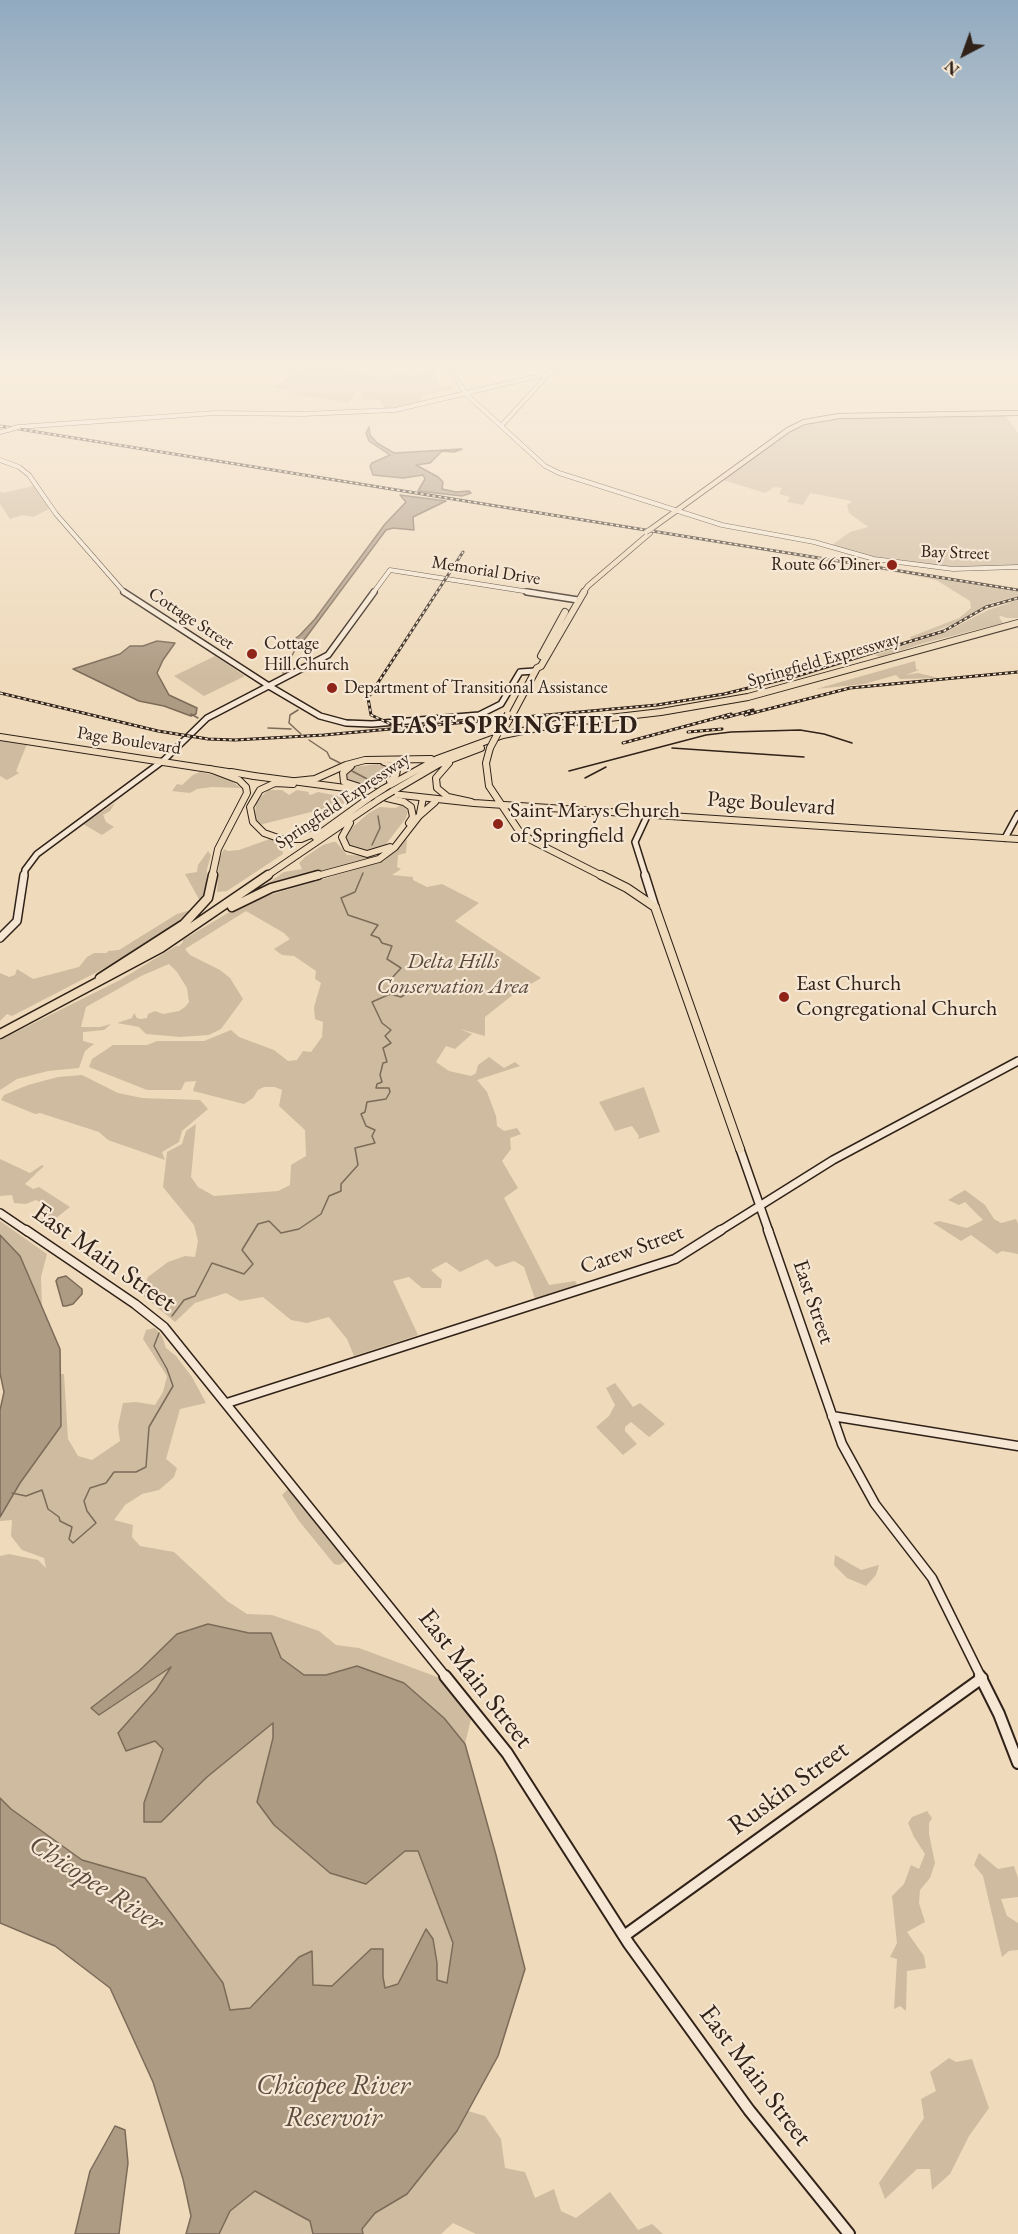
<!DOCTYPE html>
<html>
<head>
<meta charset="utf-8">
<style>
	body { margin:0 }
	#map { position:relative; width:1018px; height:2234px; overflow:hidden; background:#efdabb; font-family:"EB Garamond",serif }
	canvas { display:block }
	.north { position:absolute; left:934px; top:24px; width:60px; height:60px; -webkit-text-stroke:4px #f5e7d3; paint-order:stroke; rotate:221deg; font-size:16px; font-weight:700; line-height:24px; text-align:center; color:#302218 }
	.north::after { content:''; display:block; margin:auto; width:21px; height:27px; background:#302218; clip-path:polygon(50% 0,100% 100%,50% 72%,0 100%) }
</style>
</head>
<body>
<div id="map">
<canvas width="1018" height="2234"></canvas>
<div class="north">N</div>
</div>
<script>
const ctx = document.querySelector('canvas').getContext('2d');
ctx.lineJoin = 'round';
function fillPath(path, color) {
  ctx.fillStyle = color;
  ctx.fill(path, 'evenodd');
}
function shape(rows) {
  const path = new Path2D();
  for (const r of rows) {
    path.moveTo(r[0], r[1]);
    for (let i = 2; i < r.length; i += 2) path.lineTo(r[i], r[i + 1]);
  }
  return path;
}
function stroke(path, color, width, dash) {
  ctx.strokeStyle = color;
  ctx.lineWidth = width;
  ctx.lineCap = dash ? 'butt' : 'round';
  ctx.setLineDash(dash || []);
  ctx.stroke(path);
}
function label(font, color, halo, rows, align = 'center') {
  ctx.font = font + ' "EB Garamond",serif';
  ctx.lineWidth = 4.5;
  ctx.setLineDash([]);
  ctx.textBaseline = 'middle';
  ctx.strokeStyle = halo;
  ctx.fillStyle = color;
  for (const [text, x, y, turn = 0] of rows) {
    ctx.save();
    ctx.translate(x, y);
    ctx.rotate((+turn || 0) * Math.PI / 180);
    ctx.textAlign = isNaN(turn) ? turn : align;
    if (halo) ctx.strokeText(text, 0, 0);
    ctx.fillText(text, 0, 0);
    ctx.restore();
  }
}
fillPath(shape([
	[290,366,300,366,291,369,295,372,305,366,332,366,384,378,397,372,413,376,432,366,440,387,453,385,453,389,420,396,425,402,385,409,380,400,363,399,361,392,356,391,349,403,303,396,273,387,293,373,283,370],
	[1006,416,1018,433,1018,566,942,566,867,556,832,545,850,532,868,527,849,513,847,505,852,501,810,493,803,505,787,502,790,497,779,494,782,488,774,487,765,493,723,480,794,430,815,421,844,418],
	[33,486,49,509,33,517,22,515,10,519,0,504,0,491,3,493],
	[885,570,1018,592,1018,596,991,603,951,625,912,640,910,637,959,618,971,608,970,601,936,580],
	[1018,600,1018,618,1007,618,1001,616,999,617,1003,623,924,643,880,657,875,655,946,632,988,610],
	[215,656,245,676,204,696,174,676],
	[915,661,916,669,919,670,906,675,918,673,938,678,900,679,896,675,864,684,816,689],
	[0,740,27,744,16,771,19,773,7,780,0,776],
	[378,764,392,768,393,773,376,788,370,789,349,781,346,777,347,772,353,767],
	[200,772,227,778,241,788,212,787,197,789,190,793,172,791,177,784,182,785,193,775],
	[268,790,282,790,289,795,297,790,309,792,308,794,311,795,318,792,359,800,259,825,255,817,256,802],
	[115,803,110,811,103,815,106,822,114,827,102,835,83,824],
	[402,805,408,811,406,818,387,843,378,850,361,851,348,844,346,835,348,831,369,813,380,807,395,808],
	[270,839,281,843,283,854,227,891,217,892,219,859,224,849,228,851,239,850],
	[407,839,406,853,398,855,397,867,401,869,392,875,413,877,413,880,427,887,442,884,479,903,455,921,541,978,514,994,485,1017,485,1036,460,1029,472,1034,455,1049,446,1046,436,1062,449,1071,471,1076,476,1073,478,1065,489,1057,504,1068,515,1062,520,1066,477,1080,487,1092,496,1116,497,1126,504,1131,517,1128,521,1134,510,1138,511,1149,502,1161,518,1188,504,1198,549,1285,575,1281,578,1286,535,1299,524,1267,514,1261,496,1267,487,1259,460,1272,446,1262,431,1270,442,1280,441,1288,422,1288,409,1277,393,1281,418,1335,354,1356,347,1339,329,1317,307,1323,291,1320,263,1297,240,1301,226,1293,195,1303,175,1322,141,1294,148,1277,168,1262,185,1256,195,1257,198,1241,194,1225,163,1187,167,1152,182,1144,186,1131,196,1124,191,1177,198,1187,214,1196,278,1191,290,1185,291,1165,306,1156,305,1130,279,1106,282,1090,275,1087,264,1087,258,1090,253,1098,244,1104,193,1091,196,1081,185,1082,181,1090,147,1090,89,1067,92,1059,113,1045,147,1045,157,1041,204,1041,231,1030,239,1037,274,1050,288,1061,297,1060,303,1051,311,1052,322,1037,323,1022,315,1019,314,1007,321,983,315,979,316,971,294,956,282,955,274,949,290,939,284,933,246,911,185,949,190,955,220,970,230,978,243,999,221,1029,209,1035,180,1037,146,1034,139,1027,117,1023,132,1018,134,1013,137,1018,141,1019,147,1018,148,1014,155,1011,163,1014,179,1011,185,1007,189,1002,187,988,177,972,169,964,141,976,86,1007,81,1027,100,1027,111,1024,104,1030,83,1032,83,1041,94,1044,85,1051,79,1068,48,1071,17,1079,0,1090,0,1040,120,980,176,946,179,946,183,942,183,940,246,902,384,861],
	[333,842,336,842,347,855,375,856,264,886,284,872,302,869,299,863,305,857,323,845],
	[208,851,211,855,207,869,206,891,200,901,185,874,197,872,198,865],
	[194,909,159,936,126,957,12,1016,7,1014,0,1021,0,973,9,977,15,975,17,969,33,979,79,967,87,957,94,953,107,953,108,951,119,950,177,914],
	[82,1075,118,1093,142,1098,200,1100,208,1109,182,1131,179,1142,162,1152,165,1160,108,1140,99,1132,40,1113,35,1114,1,1100,4,1095,28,1085,58,1077],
	[644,1087,660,1132,638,1139,639,1136,632,1126,615,1131,599,1102],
	[0,1159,30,1173,42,1165,44,1166,25,1184,33,1189,39,1187,70,1207,46,1226,38,1221,47,1213,46,1205,36,1200,26,1204,14,1203,12,1195,0,1196],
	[965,1190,985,1205,994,1219,1001,1223,1016,1219,1018,1224,1018,1254,1002,1251,997,1254,971,1235,961,1241,933,1223,939,1221,967,1228,983,1220,965,1202,959,1205,948,1200],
	[0,1221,47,1254,41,1277,42,1306,20,1256,0,1235],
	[155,1328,162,1336,166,1348,176,1356,192,1377,206,1403,180,1409,166,1459,177,1468,174,1477,159,1490,142,1494,125,1505,114,1520,133,1525,132,1537,140,1546,174,1552,227,1601,247,1614,272,1615,319,1631,336,1645,359,1648,440,1678,472,1715,465,1744,444,1718,357,1666,326,1675,304,1675,281,1658,271,1633,249,1633,208,1624,177,1634,140,1670,91,1708,99,1715,172,1666,156,1690,118,1733,155,1741,163,1749,144,1803,161,1822,207,1777,273,1722,273,1738,366,1884,405,1851,417,1851,453,1943,447,1984,436,1981,437,1963,433,1939,426,1929,398,1984,385,1989,383,1977,383,1949,371,1949,332,1986,312,1985,312,1951,299,1957,249,2008,230,2011,223,1983,145,1878,82,1860,11,1809,0,1798,0,1556,9,1554,38,1560,46,1568,44,1558,22,1550,11,1536,12,1520,0,1521,0,1517,20,1483,61,1426,60,1374,64,1374,68,1439,78,1456,92,1460,120,1441,118,1426,123,1403,136,1402,155,1405,163,1392,167,1376,143,1339,146,1330],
	[615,1383,633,1407,640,1403,665,1424,649,1437,631,1422,625,1427,625,1431,637,1444,623,1455,596,1427,609,1416,615,1405,606,1388],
	[289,1488,339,1550,346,1561,339,1565,334,1564,299,1521,282,1495],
	[835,1555,861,1570,879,1565,876,1575,866,1586,847,1578,834,1565],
	[927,1811,932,1818,929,1823,929,1834,935,1863,930,1878,920,1890,919,1903,925,1922,907,1932,924,1956,926,1968,907,1971,906,2011,900,2006,894,2009,897,1959,890,1957,897,1943,892,1896,904,1884,911,1865,919,1869,925,1854,914,1837,908,1823,912,1817],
	[979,1853,998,1869,1014,1866,1018,1878,1018,1897,1001,1899,1007,1916,1018,1923,1018,1950,1009,1951,1002,1957,983,1876,974,1865],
	[949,2058,956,2062,972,2059,989,2108,969,2136,950,2174,932,2190,930,2169,917,2169,885,2199,879,2183,924,2118,921,2099,936,2091,930,2072],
	[468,2111,485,2116,501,2139,505,2168,525,2172,535,2198,554,2189,561,2211,576,2218,610,2192,638,2230,652,2224,663,2234,476,2234,453,2223,441,2234,363,2234,362,2229,375,2213,407,2194,457,2131],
	[255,2191,310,2221,313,2234,219,2234,230,2211]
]), '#cfbb9f');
const water = shape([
	[369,427,370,435,377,443,394,453,462,449,454,452,442,451,430,463,416,465,438,477,443,482,442,489,456,492,469,491,471,493,462,496,418,491,425,479,423,475,403,478,373,475,370,466,372,463,390,455,369,441,366,433,369,427],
	[400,495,446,501,413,517,414,530,393,528,386,530,301,644,289,643,300,635,315,619,385,524,406,502,400,495],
	[157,641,175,643,163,660,157,673,169,695,197,708,196,714,191,716,164,706,139,701,73,669,120,654,130,646,143,646,157,641],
	[0,1235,20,1256,60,1349,61,1426,20,1483,0,1517,0,1410,4,1392,0,1373,0,1235],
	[66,1276,82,1289,82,1294,73,1304,66,1306,63,1306,56,1281,58,1278,66,1276],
	[208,1624,249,1633,271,1633,281,1658,304,1675,326,1675,357,1666,404,1683,444,1718,465,1744,496,1855,525,1969,498,2056,457,2131,407,2194,375,2213,362,2229,363,2234,313,2234,310,2221,255,2191,230,2211,219,2234,186,2234,191,2216,183,2179,153,2082,110,1988,55,1946,0,1923,0,1798,11,1809,82,1860,145,1878,223,1983,230,2010,250,2008,299,1957,312,1951,313,1985,332,1986,371,1949,383,1949,383,1977,385,1988,398,1984,426,1929,433,1939,437,1963,437,1980,447,1983,453,1943,418,1851,405,1851,366,1884,330,1873,274,1825,257,1802,273,1738,273,1723,207,1777,161,1822,144,1822,144,1803,163,1749,155,1741,126,1751,118,1733,156,1690,171,1667,99,1715,91,1708,140,1670,177,1634,208,1624],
	[115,2126,125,2130,128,2163,119,2234,75,2234,90,2171,115,2126]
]);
fillPath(water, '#ae9b84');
stroke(water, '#7c6b59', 1.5);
stroke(shape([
	[283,673,298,644],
	[298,710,290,715,289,723,301,734],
	[191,714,198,718],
	[268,728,291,729],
	[309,740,327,752,330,758,340,763],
	[352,771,371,781],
	[372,845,380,828,378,816],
	[172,1316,184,1300,195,1296,212,1263,244,1274,253,1264,242,1250,258,1224,269,1221,281,1233,299,1229,321,1214,329,1196,341,1191,341,1184,358,1165,355,1148,375,1143,372,1136,375,1130,366,1126,361,1114,365,1112,367,1102,386,1099,390,1092,389,1088,376,1088,377,1084,382,1082,380,1075,383,1063,387,1062,383,1048,391,1043,385,1036,391,1030,382,1023,372,1002,390,994,401,997,409,992,391,984,391,979,401,968,387,959,392,946,382,943,379,938,371,935,378,925,348,915,341,898,355,892,363,873],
	[12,1493,26,1496,42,1490,48,1509,59,1517,60,1521,72,1527,69,1539,73,1543,96,1523,87,1511,84,1501,90,1488,106,1483,114,1472,136,1472,146,1467,149,1427,173,1386,167,1369,154,1346,159,1333]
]), '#7c6b59', 1.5);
const secondaryFar4 = shape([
	[443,366,454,375,466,394,545,466,559,473,722,525,814,542,874,559,953,569,1018,567],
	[501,426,556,366],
	[18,427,215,413,303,414,395,410,580,366],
	[0,432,8,430],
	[0,460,19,467,29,475,56,514,125,593],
	[373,593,390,570,536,593]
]);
const secondaryFar3 = shape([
	[124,592,269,686,320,716,346,723,372,724,479,715,501,704,520,672,535,671],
	[527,592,578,600],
	[1005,838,1018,814],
	[24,877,25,870,37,854,164,760,207,718,328,655,374,592],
	[646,877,635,842,648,814]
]);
const secondaryFar2 = shape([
	[645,875,655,907],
	[0,938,17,921,24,875],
	[740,1149,769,1232],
	[0,1213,28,1232],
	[718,1232,833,1160,1018,1061]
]);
const secondaryFar1 = shape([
	[26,1230,135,1304,164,1327,446,1677],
	[768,1230,842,1444,875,1504,932,1578,981,1677],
	[227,1403,675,1259,721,1230],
	[832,1416,1018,1446]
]);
const secondary = shape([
	[445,1676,507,1753,629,1944,749,2110,849,2234],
	[980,1676,999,1714,1018,1763],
	[624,1936,982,1678]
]);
const primaryFar2 = shape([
	[651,529,788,430,804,422,839,416,1018,413],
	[583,593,588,586,650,533]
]);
const primaryFar1 = shape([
	[541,656,565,612],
	[513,713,537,668,541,666,584,592],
	[502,732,509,720],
	[0,737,228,772],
	[490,748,486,763,489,786,519,831,531,840,604,877],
	[254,776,368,791],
	[383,793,474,803,1018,839]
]);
const primary = shape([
	[601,875,627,888,655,907,740,1149]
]);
const highwayFar1 = shape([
	[384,762,393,765,397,770,396,775,390,781],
	[449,763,436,778,437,788,448,797,471,802],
	[351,766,343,773,344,782,376,792],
	[210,769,239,780,246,787,247,793,218,849,212,877],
	[231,772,254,776],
	[296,781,315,779,346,765,365,760,431,759],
	[293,784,275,783,260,790,250,807,253,822,264,833,281,839,301,839,318,832],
	[383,789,437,759,503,735,557,724,661,712,748,697,1018,623],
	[393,791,439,764,481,748],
	[387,798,404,802,411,807,413,817,409,823],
	[420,813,423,798],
	[350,823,342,837,347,848,367,854,390,847],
	[315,837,369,798],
	[265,877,378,800],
	[313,877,379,859,395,847,419,816,435,802]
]);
const highway = shape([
	[232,907,271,888,318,875],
	[100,978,184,924,208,898,213,875],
	[0,1034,161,948,268,875]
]);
stroke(secondaryFar4, '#302218', 5);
stroke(secondaryFar3, '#302218', 8);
stroke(secondaryFar2, '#302218', 10);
stroke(secondaryFar1, '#302218', 11);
stroke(secondary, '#302218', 14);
stroke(primaryFar2, '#302218', 6);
stroke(primaryFar1, '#302218', 8);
stroke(primary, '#302218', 10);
stroke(highwayFar1, '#302218', 8);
stroke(highway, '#302218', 11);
stroke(secondaryFar4, '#f5e7d3', 4);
stroke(secondaryFar3, '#f5e7d3', 5);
stroke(secondaryFar2, '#f5e7d3', 7);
stroke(secondaryFar1, '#f5e7d3', 8);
stroke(secondary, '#f5e7d3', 10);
stroke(primaryFar2, '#efdabb', 4.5);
stroke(primaryFar1, '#efdabb', 6);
stroke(primary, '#efdabb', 8);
stroke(highwayFar1, '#efdabb', 6);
stroke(highway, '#efdabb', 8);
stroke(shape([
	[672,748,804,757],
	[569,771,706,735,731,732,800,730,824,734,852,743],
	[585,778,606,767]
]), '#302218', 1.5);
const rail = shape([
	[0,426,1018,590],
	[0,693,158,731,208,739,235,740,324,735,657,705,724,694,797,676,944,631,986,607,1018,598],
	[745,715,850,688,1018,672],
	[724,718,753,710],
	[395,726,371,715,368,698,463,552],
	[688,732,722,729],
	[623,743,731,714]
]);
stroke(rail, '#302218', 3);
stroke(rail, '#f5e7d3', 1.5, [3]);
const secondaryBridge = shape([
	[8,430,18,427]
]);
const primaryBridgeFar1 = shape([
	[646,532,651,529]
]);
const primaryBridge = shape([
	[504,721,508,714],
	[490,748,499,731]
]);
const highwayBridge = shape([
	[369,798,383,789],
	[378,800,393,791]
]);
stroke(secondaryBridge, '#302218', 5, []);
stroke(primaryBridgeFar1, '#302218', 6, []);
stroke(primaryBridge, '#302218', 8, []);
stroke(highwayBridge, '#302218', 8, []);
stroke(secondaryBridge, '#f5e7d3', 4);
stroke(primaryBridgeFar1, '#efdabb', 4.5);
stroke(primaryBridge, '#efdabb', 6);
stroke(highwayBridge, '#efdabb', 6);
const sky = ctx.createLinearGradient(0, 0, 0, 679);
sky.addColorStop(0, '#91aac0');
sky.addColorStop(0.54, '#f8eee0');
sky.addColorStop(1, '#f8eee000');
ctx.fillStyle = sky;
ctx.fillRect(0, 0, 1018, 679);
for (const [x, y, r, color] of [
	[892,565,6,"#8f2418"],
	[252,654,6,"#8f2418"],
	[332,688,6,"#8f2418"],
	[498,824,6,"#8f2418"],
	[784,997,6,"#8f2418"]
]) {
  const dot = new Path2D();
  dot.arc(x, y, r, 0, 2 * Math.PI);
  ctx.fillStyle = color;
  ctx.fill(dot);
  stroke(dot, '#f5e7d3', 2);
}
label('18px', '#302218', '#f5e7d3', [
	["Bay Street",955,553,2],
	["Memorial Drive",486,571,9],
	["Cottage Street",191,619,33],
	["Springfield Expressway",824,660,-16],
	["Page Boulevard",129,741,9],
	["Springfield Expressway",343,801,-34]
]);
label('18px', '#302218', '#f5e7d3', [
	["Route 66 Diner",880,565,"right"],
	["Cottage",264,644],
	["Hill Church",264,665],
	["Department of Transitional Assistance",344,688]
], 'left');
label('22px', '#302218', '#f5e7d3', [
	["Page Boulevard",771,804,4],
	["Carew Street",632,1250,-20],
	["East Street",813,1302,71]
]);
label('22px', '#302218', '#f5e7d3', [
	["Saint Marys Church",510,811],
	["of Springfield",510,836],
	["East Church",796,984],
	["Congregational Church",796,1009]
], 'left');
label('italic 22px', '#58483a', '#f5e7d3', [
	["Delta Hills",453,962],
	["Conservation Area",453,987]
]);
ctx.letterSpacing = '1.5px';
label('bold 24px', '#302218', '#f5e7d3', [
	["EAST SPRINGFIELD",515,726]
]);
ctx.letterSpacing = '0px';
label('27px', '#302218', '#f5e7d3', [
	["East Main Street",104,1258,35],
	["East Main Street",475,1679,52],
	["Ruskin Street",789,1788,-36],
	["East Main Street",755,2076,53]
]);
label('italic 28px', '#5c4c3e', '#f5e7d3', [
	["Chicopee River",96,1884,33],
	["Chicopee River",333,2086],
	["Reservoir",333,2118]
]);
</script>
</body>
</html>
